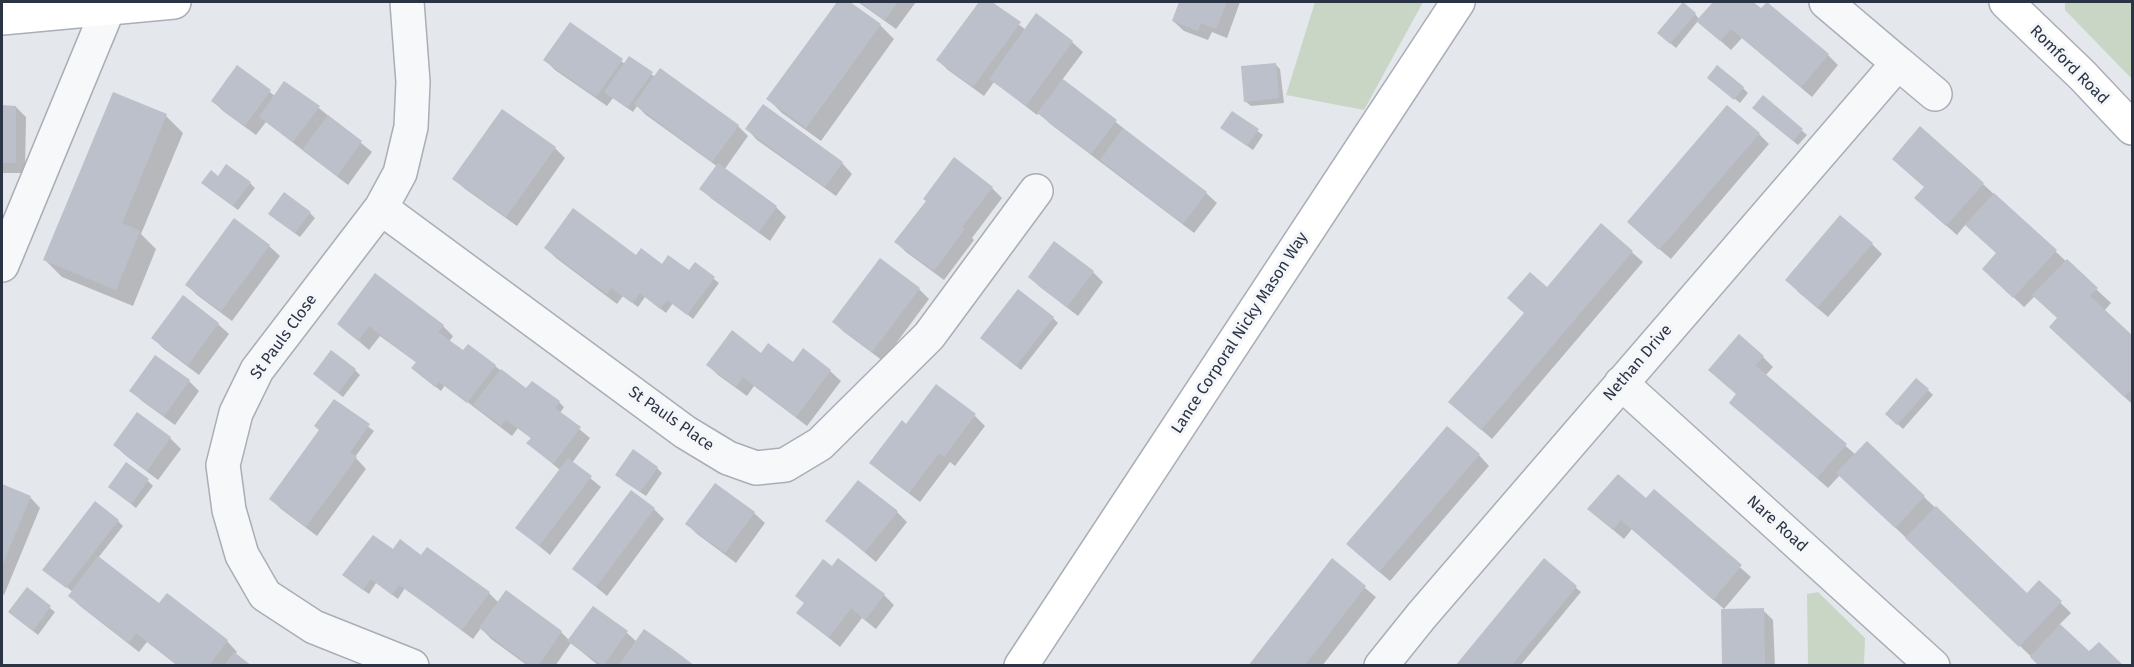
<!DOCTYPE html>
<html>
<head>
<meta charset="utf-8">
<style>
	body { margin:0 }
	#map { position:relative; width:2134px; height:667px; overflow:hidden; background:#e4e7ec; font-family:"Fira Sans",sans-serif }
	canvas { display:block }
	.frame { position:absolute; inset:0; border:3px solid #2b3445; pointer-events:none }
</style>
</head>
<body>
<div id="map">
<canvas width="2134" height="667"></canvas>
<div class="frame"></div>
</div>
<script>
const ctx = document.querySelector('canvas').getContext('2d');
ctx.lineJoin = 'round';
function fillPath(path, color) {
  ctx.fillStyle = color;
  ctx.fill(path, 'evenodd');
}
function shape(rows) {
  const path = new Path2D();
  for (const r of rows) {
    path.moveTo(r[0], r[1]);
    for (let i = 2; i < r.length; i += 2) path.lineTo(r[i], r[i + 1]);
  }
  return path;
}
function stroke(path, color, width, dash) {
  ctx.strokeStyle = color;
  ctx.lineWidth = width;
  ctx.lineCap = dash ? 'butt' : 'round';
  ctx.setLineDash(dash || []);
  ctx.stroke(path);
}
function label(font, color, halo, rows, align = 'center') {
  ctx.font = font + ' "Fira Sans",sans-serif';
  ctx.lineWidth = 6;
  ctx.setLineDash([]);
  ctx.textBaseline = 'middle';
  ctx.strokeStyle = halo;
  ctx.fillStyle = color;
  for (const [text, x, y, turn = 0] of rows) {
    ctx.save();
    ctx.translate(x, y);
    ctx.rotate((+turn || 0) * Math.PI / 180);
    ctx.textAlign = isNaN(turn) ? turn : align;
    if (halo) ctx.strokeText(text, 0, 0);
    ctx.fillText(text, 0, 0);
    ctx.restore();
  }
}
fillPath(shape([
	[1315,2,1423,2,1364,110,1286,95],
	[2065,2,2132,2,2132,79,2065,10],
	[1818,592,1865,638,1864,663,1862,665,1808,665,1807,594]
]), '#c9d6c5');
fillPath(shape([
	[839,2,848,2,880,25,894,39,821,141,782,113,768,99],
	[858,2,916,2,896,29],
	[981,2,989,2,1026,30,1072,42,1083,52,1062,80,1206,193,1217,203,1194,233,1049,123,1039,112,1037,115,994,82,984,96,948,70,938,60],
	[1181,2,1240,2,1227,38,1212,32,1208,40,1184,31,1173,21],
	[1715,2,1751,2,1828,55,1838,65,1812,97,1742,38,1731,50,1698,21,1676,48,1664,38,1695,14,1700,20],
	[570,24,625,64,630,58,655,77,738,126,748,136,724,170,776,207,786,217,770,241,712,199,701,189,718,167,646,115,637,106,633,112,613,98,607,106,555,70,545,60],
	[1275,64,1280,69,1284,103,1251,106,1245,101],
	[238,68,275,96,319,108,372,152,348,185,266,122,256,135,223,111,213,101],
	[1714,82,1743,88,1748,93,1740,103],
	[1763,97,1807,135,1798,145,1759,113],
	[2,107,16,107,26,117,25,173,2,173],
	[763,107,842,163,852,174,836,196,757,140,747,129],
	[1232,113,1263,135,1253,150,1227,132],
	[166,116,183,133,141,234,156,249,133,306,62,277,45,260],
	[1759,134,1769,144,1671,259,1639,232],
	[555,148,565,158,517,226,465,189,454,179],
	[250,183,255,188,238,210,208,188],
	[1983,184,2111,303,2104,311,2132,337,2132,404,2065,341,2059,319,2035,296,2024,307,1994,279,1998,254,1966,224,1957,235,1926,208],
	[992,188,1002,198,972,238,974,240,944,280,906,252,896,242],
	[310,213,315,218,300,237,275,219],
	[234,220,269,246,280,256,232,321,197,295,187,285],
	[1601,225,1643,262,1492,439,1461,412,1547,289],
	[1872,244,1882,254,1828,317,1797,291],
	[546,248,636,257,662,266,689,272,695,264,719,283,693,319,673,303,666,313,645,297,638,307,623,296,617,304,556,258],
	[1093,272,1103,282,1078,316,1040,287,1029,277],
	[919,289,929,299,883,361,844,332,833,321],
	[183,297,218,324,229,334,199,375,163,348,153,338],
	[1053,318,1058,323,1021,370,987,343],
	[339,324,443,326,453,336,449,342,463,353,495,366,527,390,559,402,564,407,560,413,590,438,572,463,601,487,550,555,517,528,560,470,528,443,532,439,518,428,512,436,445,385,441,391,418,373,417,363,380,336,369,350],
	[762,355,793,364,830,371,841,381,807,426,754,386,747,396,718,375,708,365],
	[1763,357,1773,367,1765,376,1856,455,1924,497,2027,595,2039,582,2071,613,2059,625,2089,654,2041,666,1840,475,1828,488,1742,413,1738,395,1720,380],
	[355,370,360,375,343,397,320,379],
	[189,381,199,391,175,425,142,401,131,390],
	[936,386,975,416,985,426,955,466,950,462,920,502,882,473,871,463,907,426],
	[1928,390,1933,395,1903,429,1892,419],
	[335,401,374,431,355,457,366,469,317,536,281,509,271,499,321,430],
	[137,414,170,438,181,449,158,480,125,455,115,445],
	[1479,455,1489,466,1390,581,1358,554],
	[657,468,662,473,646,496,622,480],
	[148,481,153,486,136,508,110,487],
	[715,485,754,513,765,523,736,563,697,534,687,524],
	[2,486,30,497,40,508,4,595,2,594],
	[1654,492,1751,577,1724,609,1632,529,1624,539,1600,519,1646,500],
	[654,509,664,519,607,596,574,569],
	[897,512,907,522,876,562,827,521],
	[118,521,123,526,98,558,159,605,167,595,227,641,237,652,235,654,249,666,178,666,147,642,139,652,80,606,70,596,73,592,49,574],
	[393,552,421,558,489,593,499,603,561,632,570,641,627,633,637,642,693,666,599,666,571,643,555,666,528,666,491,639,481,628,473,639,405,588,398,599,376,583,369,594,349,580],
	[1332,561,1376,597,1322,666,1250,666],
	[1544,561,1581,592,1520,666,1457,666],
	[27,590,55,612,38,635,15,617],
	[884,595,894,605,876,629,862,618,840,647,798,613],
	[1763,610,1773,620,1775,666,1724,666]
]), '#0003');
fillPath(shape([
	[837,2,850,2,881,24,806,128,766,99],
	[860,2,898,2,885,20],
	[979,2,992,2,1021,22,973,87,936,60],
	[1179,2,1227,2,1216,29,1201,23,1198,31,1172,21],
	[1683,2,1696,13,1670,44,1657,33],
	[1713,2,1753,2,1761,8,1767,2,1829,54,1801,87,1731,29,1720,41,1696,21],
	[1036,13,1073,41,1026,106,989,79],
	[570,22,623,59,596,97,543,60],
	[629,56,653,72,627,108,604,92],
	[1276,63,1279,98,1244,102,1241,66],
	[237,65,271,90,245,126,211,101],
	[1717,65,1744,87,1734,100,1707,78],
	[660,68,739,125,712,162,634,104],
	[1063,79,1117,120,1091,154,1037,113],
	[284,81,320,106,293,142,259,117],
	[113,92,167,114,122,223,140,231,116,290,43,260],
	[1763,95,1803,129,1793,141,1752,108],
	[763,104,843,162,825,187,745,129],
	[2,105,16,106,16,163,2,163],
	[1727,105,1760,133,1659,250,1627,222],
	[502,109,556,147,506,217,452,179],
	[1232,111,1259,129,1247,146,1220,128],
	[328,115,362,141,337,176,302,150],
	[1920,126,1984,183,1946,226,1914,198,1924,187,1892,159],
	[1123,128,1207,192,1183,224,1100,160],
	[954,157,993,187,962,227,965,229,934,271,894,242,926,201,923,199],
	[718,163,777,206,759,232,699,189],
	[226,164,251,182,233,206,201,183,211,170,218,176],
	[284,192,311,212,295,233,268,214],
	[1994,193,2057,250,2013,298,1982,269,1996,253,1965,225],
	[573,208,636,255,641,248,662,264,668,255,689,270,695,262,715,277,687,315,667,300,660,309,640,293,632,303,611,288,607,294,544,248],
	[1840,215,1873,243,1817,308,1785,280],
	[234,218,270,245,221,311,185,285],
	[1601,223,1633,251,1481,430,1448,402,1524,313,1507,298,1530,272,1547,287],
	[1054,241,1094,271,1067,307,1028,277],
	[880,258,920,288,872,352,832,322],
	[2067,259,2098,288,2090,296,2132,335,2132,389,2124,397,2049,327,2057,318,2032,295],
	[375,273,444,325,438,332,463,350,468,344,496,365,467,403,439,382,435,387,411,368,416,362,369,326,358,341,337,324],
	[1018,289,1054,317,1016,366,980,338],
	[183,295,219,323,188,365,151,338],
	[732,330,761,353,768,343,793,362,803,348,831,370,796,417,743,377,736,387,706,365],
	[1739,334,1764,356,1755,365,1847,444,1817,478,1729,403,1736,394,1708,370],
	[331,350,356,369,338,393,313,374],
	[155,355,190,380,164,416,129,391],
	[501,369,526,388,532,381,560,401,555,408,581,427,553,464,526,443,531,438,506,420,501,426,473,405],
	[1916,378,1929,389,1897,425,1885,414],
	[936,384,976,414,944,457,939,453,909,493,869,463,902,420,906,424],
	[334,399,370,424,350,452,357,457,306,527,269,499,319,430,314,426],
	[137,412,171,437,147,471,113,445],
	[1447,426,1480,454,1379,572,1346,544],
	[1867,441,1925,496,1895,528,1836,473],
	[633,449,658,467,640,492,615,475],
	[568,458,592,476,539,546,515,528],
	[126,462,149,479,131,504,108,487],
	[1618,474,1646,498,1654,489,1742,565,1713,600,1621,520,1613,530,1587,509],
	[858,480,898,511,865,552,825,521],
	[715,483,755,512,725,553,685,524],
	[2,484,31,496,2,566],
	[631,490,655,508,596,587,572,569],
	[95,501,119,520,66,588,42,570],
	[1936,506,2027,593,2039,580,2062,601,2019,647,1905,538],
	[373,535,393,549,400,539,421,555,427,547,490,592,462,630,399,585,392,595,371,579,363,590,342,575],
	[98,556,159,603,167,593,228,640,209,666,178,666,136,633,129,643,68,596],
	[838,558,885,594,865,620,851,608,829,638,796,613,804,603,795,596,823,559,832,566],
	[1332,558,1366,586,1319,647,1304,666,1248,666],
	[1544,558,1577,586,1511,666,1455,666],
	[27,587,51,606,33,631,8,612],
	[506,590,562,631,538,666,530,666,479,628],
	[593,606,628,631,603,666,567,641],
	[1764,608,1765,666,1722,666,1721,609],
	[2060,624,2089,651,2099,642,2124,666,2039,666,2030,657],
	[644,629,678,653,695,666,618,666],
	[234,652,252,666,224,666]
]), '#bbc0ca');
const street = shape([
	[407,2,413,82,411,127,400,173,381,208,257,370,236,413,223,465,229,510,242,555,265,595,314,627,412,666],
	[1826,2,1898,63],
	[381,208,685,432,728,458,756,468,785,465,820,444,929,336,1036,191],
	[2,265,108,9],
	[1621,383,1933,666],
	[1381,666,1422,615,1898,63,1935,94]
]);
const secondary = shape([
	[2006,2,2082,75,2132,128],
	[2,18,174,2],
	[1021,666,1458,2]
]);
stroke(street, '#a9aeb7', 36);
stroke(secondary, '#a9aeb7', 36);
stroke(street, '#f7f8fa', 33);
stroke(secondary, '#fff', 33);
label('16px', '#2b3445', '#f4f6f9', [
	["Romford Road",2069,65,45],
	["Lance Corporal Nicky Mason Way",1240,333,-57],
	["St Pauls Close",284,337,-54],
	["Nethan Drive",1638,363,-49],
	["St Pauls Place",671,419,35],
	["Nare Road",1777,524,42]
]);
</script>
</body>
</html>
